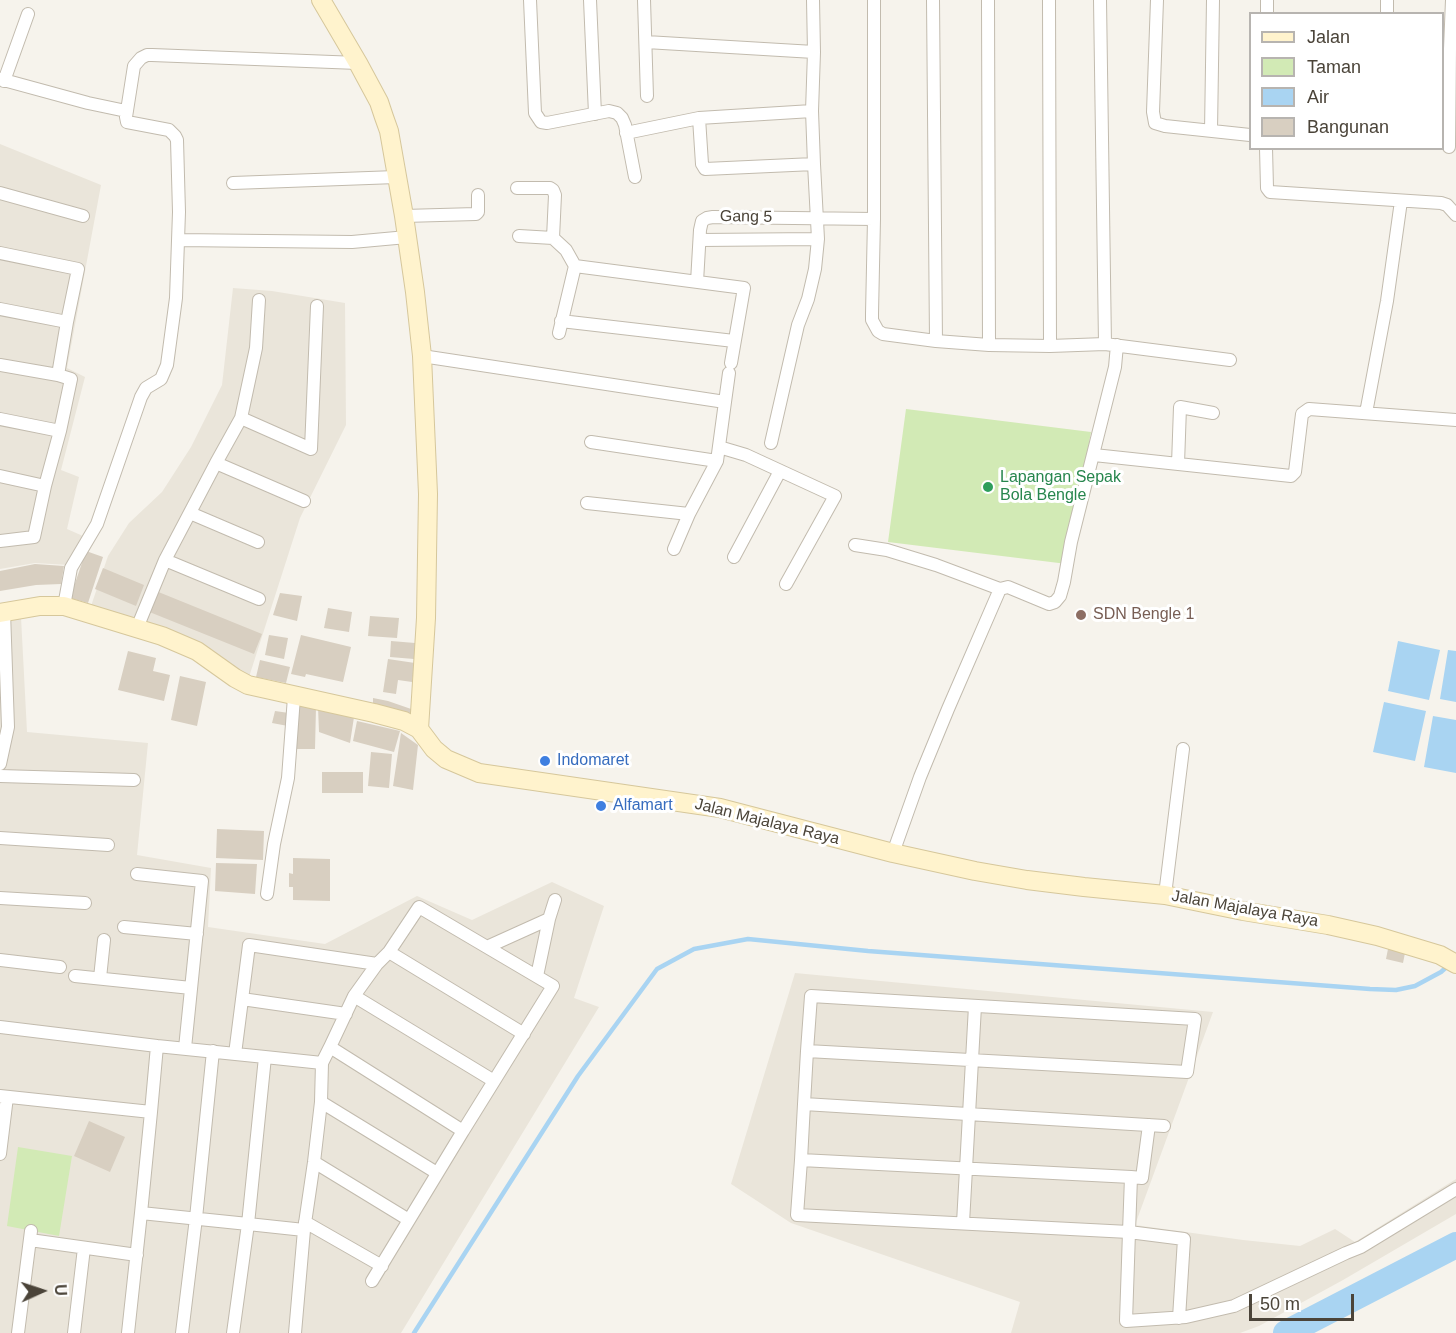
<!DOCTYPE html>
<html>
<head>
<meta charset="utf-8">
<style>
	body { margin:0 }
	#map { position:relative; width:1456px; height:1333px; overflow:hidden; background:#f6f3ec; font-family:Arial,sans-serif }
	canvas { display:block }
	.legend { position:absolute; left:1249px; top:12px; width:195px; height:138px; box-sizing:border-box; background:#fff; border:2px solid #b7b4b0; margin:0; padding:8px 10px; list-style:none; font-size:18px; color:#4b4439 }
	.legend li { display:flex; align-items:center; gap:12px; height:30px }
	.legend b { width:30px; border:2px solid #b7b4b0 }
	.north { position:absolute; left:12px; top:1261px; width:60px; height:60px; -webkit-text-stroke:4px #fff; paint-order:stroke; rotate:87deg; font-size:16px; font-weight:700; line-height:24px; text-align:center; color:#4b4439 }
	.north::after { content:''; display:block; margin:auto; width:21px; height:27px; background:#4b4439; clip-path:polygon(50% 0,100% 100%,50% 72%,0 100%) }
	.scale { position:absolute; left:1249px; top:1294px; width:105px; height:27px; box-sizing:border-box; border:3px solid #4b4439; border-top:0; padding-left:8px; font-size:18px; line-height:21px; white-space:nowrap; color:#4b4439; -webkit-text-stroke:4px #fff; paint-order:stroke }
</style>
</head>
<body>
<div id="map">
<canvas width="1456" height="1333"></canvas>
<ul class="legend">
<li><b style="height:8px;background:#fff3cd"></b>Jalan</li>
<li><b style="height:16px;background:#d2eab5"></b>Taman</li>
<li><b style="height:16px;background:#a9d4f2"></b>Air</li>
<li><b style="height:16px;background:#d8cfc1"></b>Bangunan</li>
</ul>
<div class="north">U</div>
<div class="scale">50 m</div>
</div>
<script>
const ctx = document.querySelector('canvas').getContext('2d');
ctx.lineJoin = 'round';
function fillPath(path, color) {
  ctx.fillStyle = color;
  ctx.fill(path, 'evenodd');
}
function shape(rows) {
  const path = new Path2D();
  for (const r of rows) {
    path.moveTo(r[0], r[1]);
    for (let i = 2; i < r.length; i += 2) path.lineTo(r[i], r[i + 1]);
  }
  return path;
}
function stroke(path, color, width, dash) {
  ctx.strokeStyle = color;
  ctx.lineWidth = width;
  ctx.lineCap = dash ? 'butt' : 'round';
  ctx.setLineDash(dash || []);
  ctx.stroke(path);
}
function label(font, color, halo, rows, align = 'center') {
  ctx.font = font + ' Arial,sans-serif';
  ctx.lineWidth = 6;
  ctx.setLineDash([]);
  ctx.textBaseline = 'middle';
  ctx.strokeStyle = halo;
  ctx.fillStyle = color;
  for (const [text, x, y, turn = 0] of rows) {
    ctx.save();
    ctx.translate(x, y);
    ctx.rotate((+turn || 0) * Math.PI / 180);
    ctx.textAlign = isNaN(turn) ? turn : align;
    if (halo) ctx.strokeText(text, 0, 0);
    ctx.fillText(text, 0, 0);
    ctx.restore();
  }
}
fillPath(shape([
	[0,144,101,185,67,368,85,377,61,470,79,477,67,529,83,536,69,565,35,563,0,569],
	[233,288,272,291,345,303,346,425,300,518,249,677,91,606,108,556,129,523,162,492,191,447,222,385],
	[21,617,27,732,148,743,137,855,211,868,208,927,325,944,417,896,472,920,552,882,604,906,574,998,599,1007,401,1333,0,1333,0,621],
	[795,973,1213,1012,1135,1225,1243,1240,1300,1246,1335,1229,1355,1242,1456,1179,1456,1214,1343,1280,1259,1326,1240,1333,1011,1333,1020,1302,791,1223,731,1184]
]), '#eae5da');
fillPath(shape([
	[906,409,1091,432,1067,564,888,542],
	[18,1147,72,1156,59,1236,7,1226]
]), '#d2eab5');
fillPath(shape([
	[1398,641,1440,650,1429,700,1388,691],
	[1448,650,1456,651,1456,702,1440,699],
	[1384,702,1426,711,1415,761,1373,752],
	[1433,716,1456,720,1456,773,1424,767]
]), '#a9d4f2');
stroke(shape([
	[414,1333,578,1076,657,969,694,949,748,939,868,951,1370,989,1396,990,1415,986,1441,972,1450,964]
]), '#a9d4f2', 4.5);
stroke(shape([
	[1286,1333,1456,1245]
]), '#a9d4f2', 26);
fillPath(shape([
	[86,551,103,557,88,603,70,598],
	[35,564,64,566,61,584,36,585,0,591,0,571],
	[103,568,144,585,136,606,95,589],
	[156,591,262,634,254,654,147,611],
	[280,593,302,596,297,621,273,615],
	[328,608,352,612,349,632,324,628],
	[370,616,399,618,397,638,368,636],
	[269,635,288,638,284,659,265,655],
	[301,635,351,647,343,682,306,674,305,677,291,674],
	[391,641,415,643,414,659,390,657],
	[128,651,156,658,153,671,170,675,164,701,118,690],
	[388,659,415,663,412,682,398,680,396,694,383,692],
	[260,660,290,667,286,683,256,677],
	[180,676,206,682,197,726,171,720],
	[373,698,388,701,414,710,412,718,373,708],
	[298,706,316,707,315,749,296,749],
	[318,707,354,717,350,743,319,732],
	[275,711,289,713,288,726,272,723],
	[357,721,400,731,394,752,353,741],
	[401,733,418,745,413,790,393,786],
	[371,752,392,754,389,788,368,786],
	[322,772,363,772,363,793,322,793],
	[217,829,264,831,263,860,216,858],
	[293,858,330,859,330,901,293,900,293,887,289,887,289,873,293,874],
	[216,863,257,864,255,894,215,891],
	[1389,944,1406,948,1403,963,1386,959],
	[89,1121,125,1137,110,1172,74,1156]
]), '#d8cfc1');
const street = shape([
	[530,0,535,113,541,122,547,123,609,111,617,113,622,118,625,125,635,177],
	[590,0,595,114],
	[644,0,647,96],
	[874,0,874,219,872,314,872,320,878,331,883,334,936,341,989,345,1050,346,1105,344,1230,360],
	[933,0,936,341],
	[988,0,989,345],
	[1049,0,1050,346],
	[1100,0,1105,344],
	[1157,0,1153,112,1155,123,1165,126,1250,135],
	[1267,14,1267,0],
	[1387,14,1387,0],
	[646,42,814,52],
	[0,79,88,103,126,111],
	[4,81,28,14],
	[812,111,699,118,702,164,705,169,814,164],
	[1211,131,1213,0],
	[626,133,699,118],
	[1449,147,1450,49,1452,0],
	[1266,148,1267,188,1270,192,1441,203,1447,205,1456,215],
	[233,183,396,177],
	[517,188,550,188,553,190,555,195,553,238],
	[0,193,83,216],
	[404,216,476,214,478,212,478,195],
	[519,236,553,238,566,250,575,266,559,333],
	[178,240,352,242,407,237],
	[700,240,818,239],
	[0,253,78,269,67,322,58,375],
	[575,266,744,288,731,363],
	[697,282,700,230,702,221,707,218,713,217,874,219],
	[0,309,67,322],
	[561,321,734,341],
	[422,356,725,402,717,461,591,442],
	[0,365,58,375,71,379,60,431,45,486,34,537,0,541],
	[725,402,729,373],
	[1366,413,1387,301,1401,201],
	[241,418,311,449,317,306],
	[0,419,60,431],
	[771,443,798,325,808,299,815,269,818,239,814,164,812,111,814,52,813,0],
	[719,447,746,455,835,496,786,584],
	[1094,455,1291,476,1295,472,1302,414,1309,409,1456,420],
	[216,463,304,501],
	[1178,464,1180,407,1213,413],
	[0,476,45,486],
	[587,503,689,514],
	[190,513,258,542],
	[855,545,887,550,936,565,1000,589],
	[674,549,689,514,717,461],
	[734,557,780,471],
	[165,560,259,599],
	[64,606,71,568,97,524,141,397,146,388,161,379,167,365,176,298,179,212,177,140,175,136,169,130,127,122,126,117,134,66,141,58,147,55,152,55,358,63],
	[137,628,165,560,216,463,241,418,256,348,259,300],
	[0,764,8,727,4,612],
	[0,776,134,780],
	[0,838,108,845],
	[893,853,920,777,948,709,1000,589,1008,587,1049,604,1055,602,1060,596,1064,582,1071,542,1115,367,1117,345],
	[137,874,202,881,185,1048],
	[267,894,274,844,288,778,294,697],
	[1165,895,1183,749],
	[0,898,85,903],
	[549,919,555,900],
	[124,927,197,934],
	[487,947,549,919,537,976],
	[389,952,524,1034],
	[0,960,60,967],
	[377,964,389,952,419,907,553,986,463,1131],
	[75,976,191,988],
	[100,978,104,940],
	[354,996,494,1081],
	[242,999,346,1014],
	[0,1027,157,1046],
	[235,1054,249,945,377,964,354,996,330,1047],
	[265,1057,322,1063,330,1047,463,1131,372,1281],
	[0,1096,151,1112,141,1213,128,1333],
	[321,1102,437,1173],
	[804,1104,1164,1126],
	[0,1154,7,1097],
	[801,1160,804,1104,807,1051,811,996,1195,1019,1187,1072,807,1051],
	[314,1162,409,1220],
	[1131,1177,1142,1178,1149,1125],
	[141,1213,248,1224,265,1057,157,1046,151,1112],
	[305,1222,382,1266],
	[963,1223,975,1006],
	[30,1240,137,1255],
	[1179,1318,1184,1239,1129,1232,797,1215,801,1160,1131,1177,1129,1232,1126,1321,1186,1317,1234,1306,1346,1253,1361,1247,1456,1189],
	[18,1333,31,1231],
	[74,1333,84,1248],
	[182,1333,196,1218,213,1051],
	[233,1333,248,1224,304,1230,314,1162,321,1102,322,1063],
	[295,1333,304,1230]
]);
const secondary = shape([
	[321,0,358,63,379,102,384,117,389,131,404,216,415,292,422,356,428,494,426,618,419,729],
	[0,613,40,606,64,606,162,636,197,651,235,678,248,685,374,713,404,721,419,729,434,749,446,759,479,773,720,808,893,853,975,871,1027,880,1084,887,1165,895,1243,911,1328,925,1377,936,1440,955,1456,964]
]);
stroke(street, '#c2bbae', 14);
stroke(secondary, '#d6c79b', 20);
stroke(street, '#fff', 12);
stroke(secondary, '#fff3cd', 18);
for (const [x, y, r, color] of [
	[988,487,6,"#2e9e5b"],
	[1081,615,6,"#8d6e63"],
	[545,761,6,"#3f7fe0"],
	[601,806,6,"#3f7fe0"]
]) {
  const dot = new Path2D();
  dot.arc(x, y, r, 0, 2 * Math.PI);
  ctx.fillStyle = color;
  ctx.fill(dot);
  stroke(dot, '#fff', 2);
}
label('16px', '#4b4439', '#fff', [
	["Gang 5",746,217,1],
	["Jalan Majalaya Raya",767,822,14],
	["Jalan Majalaya Raya",1245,909,10]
]);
label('16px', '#27864d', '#fff', [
	["Lapangan Sepak",1000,478],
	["Bola Bengle",1000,496]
], 'left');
label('16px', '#785e54', '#fff', [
	["SDN Bengle 1",1093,615]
], 'left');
label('16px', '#366cbe', '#fff', [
	["Indomaret",557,761],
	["Alfamart",613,806]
], 'left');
</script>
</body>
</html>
